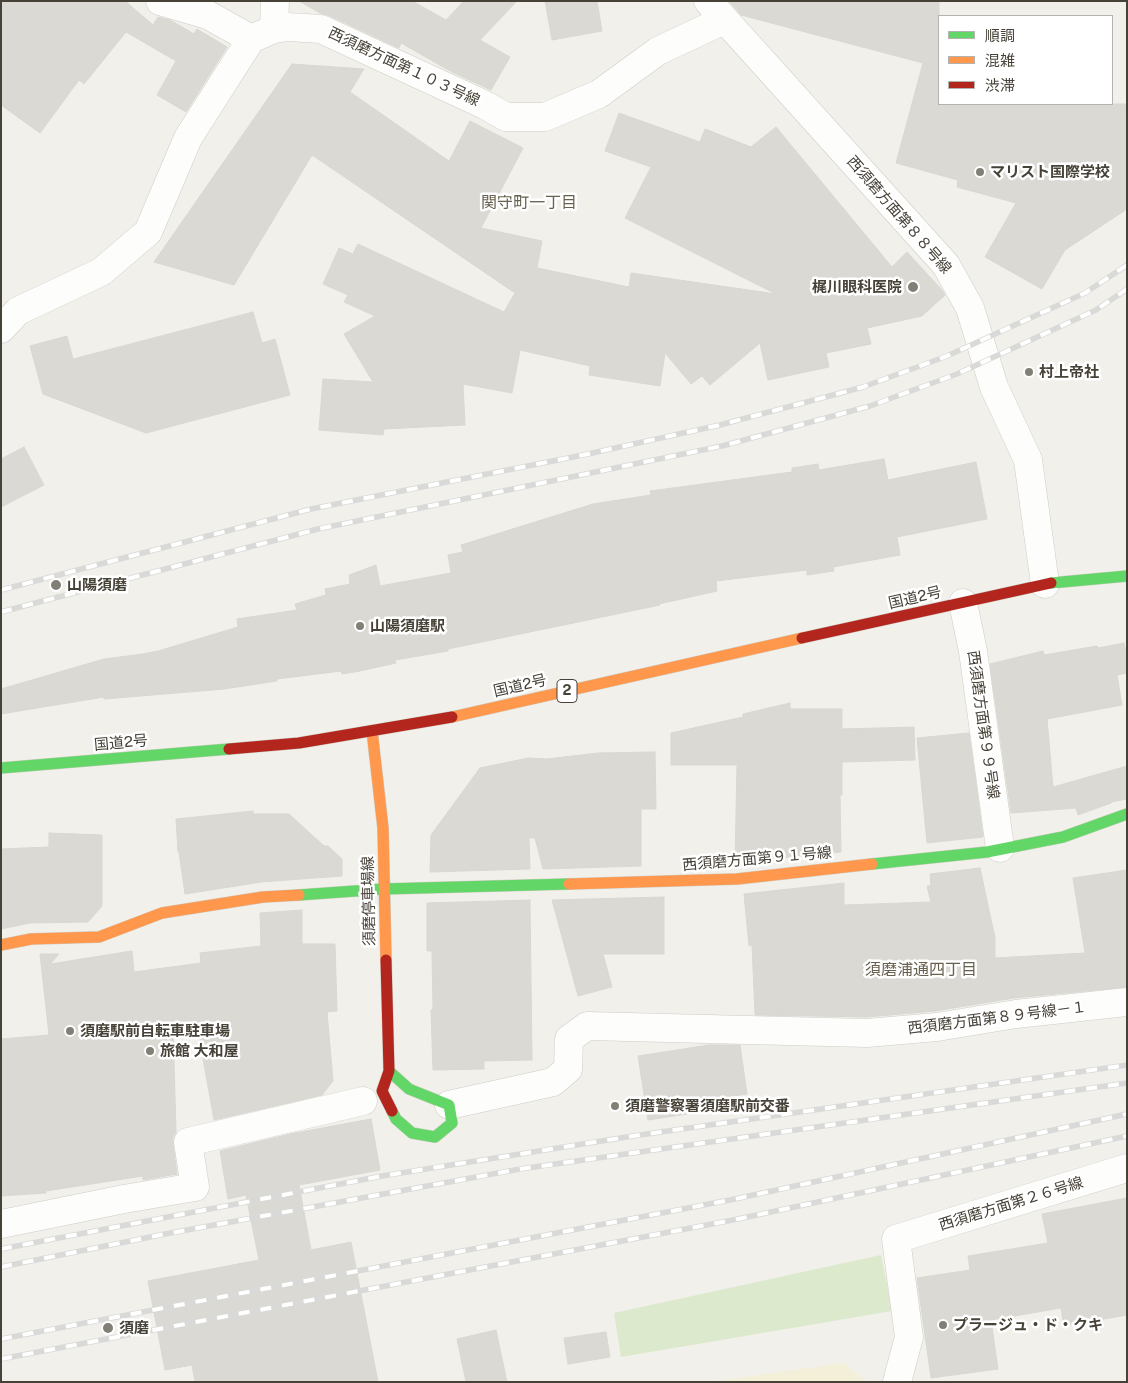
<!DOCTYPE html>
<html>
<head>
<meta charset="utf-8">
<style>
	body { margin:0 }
	#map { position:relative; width:1128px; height:1383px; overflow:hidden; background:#f1f0eb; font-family:"Public Sans","Noto Sans JP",sans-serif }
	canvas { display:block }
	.frame { position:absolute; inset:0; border:2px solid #474238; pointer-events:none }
	.legend { position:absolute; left:938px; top:15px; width:175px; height:90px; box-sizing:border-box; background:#fff; border:1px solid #b5b3af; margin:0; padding:6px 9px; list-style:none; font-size:15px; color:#474238 }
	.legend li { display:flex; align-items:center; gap:10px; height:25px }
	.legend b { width:25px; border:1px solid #b5b3af }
</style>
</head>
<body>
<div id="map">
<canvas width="1128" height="1383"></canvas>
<div class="frame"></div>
<ul class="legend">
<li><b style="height:6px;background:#63d668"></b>順調</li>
<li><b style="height:6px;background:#ff974d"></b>混雑</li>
<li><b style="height:6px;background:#b3261e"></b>渋滞</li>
</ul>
</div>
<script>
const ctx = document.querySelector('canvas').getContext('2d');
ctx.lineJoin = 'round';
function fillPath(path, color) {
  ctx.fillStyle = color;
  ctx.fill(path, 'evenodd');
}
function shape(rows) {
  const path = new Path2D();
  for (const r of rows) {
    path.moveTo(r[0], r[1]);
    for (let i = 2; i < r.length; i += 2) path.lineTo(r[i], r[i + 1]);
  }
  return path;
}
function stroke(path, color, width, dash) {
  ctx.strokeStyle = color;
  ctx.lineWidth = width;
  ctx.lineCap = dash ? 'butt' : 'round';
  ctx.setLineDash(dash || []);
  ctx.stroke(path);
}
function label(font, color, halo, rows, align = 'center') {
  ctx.font = font + ' "Public Sans","Noto Sans JP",sans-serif';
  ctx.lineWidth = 5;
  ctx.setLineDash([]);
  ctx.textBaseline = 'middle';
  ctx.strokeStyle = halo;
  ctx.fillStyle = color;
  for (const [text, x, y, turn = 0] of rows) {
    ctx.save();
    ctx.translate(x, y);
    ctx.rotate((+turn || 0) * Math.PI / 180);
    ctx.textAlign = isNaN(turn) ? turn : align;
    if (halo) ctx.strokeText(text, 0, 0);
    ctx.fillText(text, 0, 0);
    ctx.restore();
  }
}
fillPath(shape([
	[881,1255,892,1311,621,1357,614,1313]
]), '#dce9cd');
fillPath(shape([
	[844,1363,867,1382,709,1382]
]), '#f3efd8');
const building = shape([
	[1,1,125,1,153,25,158,17,170,20,194,34,197,29,227,47,186,112,157,95,176,61,126,32,84,84,79,80,40,133,1,105,1,1],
	[299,1,412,1,446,20,464,1,517,1,480,40,510,57,491,90,452,72,401,43,399,48,328,15,320,13,299,1],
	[545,1,597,1,602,31,552,40,545,1],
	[729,1,939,1,939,104,1127,104,1127,209,1065,250,1042,289,985,257,1016,203,957,187,958,180,896,163,923,63,741,15,729,1],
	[292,64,364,69,350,92,449,161,470,121,523,148,481,228,542,241,537,268,629,287,631,273,776,294,625,218,651,167,605,151,619,113,700,142,705,129,751,147,776,127,892,267,907,252,942,290,945,295,922,316,867,328,871,344,826,353,829,367,768,380,760,343,710,385,702,376,691,384,665,353,660,386,589,375,590,366,520,350,512,393,463,384,465,425,384,429,383,435,319,430,323,379,373,382,344,334,375,316,344,302,348,295,323,284,339,248,353,254,358,244,504,312,515,293,312,155,234,285,154,262,292,64],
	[253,312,262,343,275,339,290,395,146,433,43,394,30,346,67,336,73,359,253,312],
	[24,447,44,485,1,507,1,459,24,447],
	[884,459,888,480,976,462,987,519,897,537,900,555,833,567,834,571,807,575,807,570,716,581,717,591,659,604,660,605,448,649,448,651,395,660,396,663,360,671,342,674,341,671,277,679,277,681,224,689,104,699,104,697,1,714,1,689,104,659,143,654,158,651,238,627,237,619,297,610,295,604,326,595,325,589,350,584,349,575,376,565,380,586,451,573,448,555,463,552,461,545,593,504,651,495,650,491,792,472,792,468,818,464,819,470,884,459],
	[1124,643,1127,658,1127,673,1117,675,1122,705,1047,719,1053,787,1127,766,1127,799,1111,802,1111,803,1078,815,1076,808,1011,813,990,664,1043,651,1044,655,1097,646,1098,648,1124,643],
	[790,703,790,709,842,709,842,729,914,727,915,760,842,762,842,795,840,795,841,852,735,863,737,765,671,765,671,733,743,717,743,714,790,703],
	[969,733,983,837,927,843,917,738,969,733],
	[655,752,656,809,641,809,641,866,543,869,535,838,529,838,530,869,430,872,431,835,480,768,528,758,547,759,598,753,655,752],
	[253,811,253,814,289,814,324,846,328,846,342,859,342,876,261,882,185,894,179,852,178,852,176,819,253,811],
	[49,833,102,835,102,906,88,922,30,923,1,929,1,849,49,847,49,833],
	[980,868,995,938,995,958,1085,953,1073,878,1127,870,1127,987,1014,998,935,1011,867,1017,755,1015,752,945,749,946,744,894,844,883,844,905,931,902,927,886,931,886,930,874,980,868],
	[664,897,664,954,603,954,612,987,578,996,552,900,664,897],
	[530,900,532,1060,484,1061,484,1069,433,1070,431,1010,433,1010,432,951,427,951,427,903,530,900],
	[302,910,302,944,335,944,337,1011,327,1012,333,1081,322,1095,214,1120,197,1025,173,1028,176,1132,173,1137,173,1144,177,1174,143,1180,143,1176,46,1191,46,1193,1,1196,1,1039,49,1035,40,954,59,954,50,964,132,951,134,972,201,963,200,953,261,946,260,913,302,910],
	[709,1045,740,1045,747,1094,719,1098,720,1109,648,1120,638,1056,709,1045],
	[371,1119,380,1170,299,1185,311,1250,351,1242,378,1382,195,1382,192,1365,165,1370,148,1281,259,1260,246,1195,228,1199,220,1151,290,1134,371,1119],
	[1127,1198,1127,1315,1064,1326,1061,1308,991,1320,998,1369,931,1378,917,1278,970,1270,968,1256,1048,1243,1042,1214,1127,1198],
	[496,1330,507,1382,466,1382,457,1339,496,1330],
	[606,1332,610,1357,568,1364,564,1338,606,1332]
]);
fillPath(building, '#dad9d4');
stroke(building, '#d9d7d1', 1);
const street = shape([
	[160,1,208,15,251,39],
	[708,1,946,265,970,308,994,387,1028,460,1045,584],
	[274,29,275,1],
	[251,39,274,29,288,27,321,29,485,105,506,117,545,117,599,94,658,51,724,20],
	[1,329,18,311,101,272,148,232,188,138,251,39],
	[963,603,973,651,1000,848],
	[449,1105,553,1082,568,1069,569,1039,587,1026,867,1033,937,1027,1016,1014,1127,1002],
	[1,1224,124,1199,195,1187,188,1142,363,1101],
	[897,1382,909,1337,896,1239,1127,1168]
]);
const fast = shape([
	[1051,583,1127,576],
	[1,768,229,749],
	[872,864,987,852,1063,837,1127,814],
	[299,895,383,889,569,884],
	[389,1071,409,1089,449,1105,452,1123,435,1137,412,1133,396,1119,392,1111]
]);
const slow = shape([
	[452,717,802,638],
	[372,731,383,828,386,960],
	[569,884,737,879,872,864],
	[1,945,31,939,99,937,162,913,263,897,299,895]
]);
const jam = shape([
	[802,638,1051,583],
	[229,749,299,743,452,717],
	[386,960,389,1071,382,1091,392,1111]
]);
stroke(street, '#cdccc7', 29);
stroke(fast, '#d0cdc3', 12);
stroke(slow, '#d0cdc3', 12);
stroke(jam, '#d0cdc3', 12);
stroke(street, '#fdfdfc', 28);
stroke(fast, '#63d668', 11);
stroke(slow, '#ff974d', 11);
stroke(jam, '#b3261e', 11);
const rail = shape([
	[1,590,311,509,588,454,720,425,863,387,947,356,1085,293,1127,265],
	[1,612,318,529,722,446,870,406,957,374,1096,310,1127,289],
	[1,1249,382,1176,633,1136,1127,1065],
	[1,1267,165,1234,520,1169,1127,1083],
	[1,1339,735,1199,1127,1114],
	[1,1359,738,1219,1127,1136]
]);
stroke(rail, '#d9d9d8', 5.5);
stroke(rail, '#fff', 4, [11]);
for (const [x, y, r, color] of [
	[980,172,5,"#827f77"],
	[913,287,6,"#827f77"],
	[1029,372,5,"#827f77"],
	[56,585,6,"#827f77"],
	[360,626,5,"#827f77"],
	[70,1031,5,"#827f77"],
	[150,1051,5,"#827f77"],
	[615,1106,5,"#827f77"],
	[943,1325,5,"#827f77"],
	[108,1328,6,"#827f77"]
]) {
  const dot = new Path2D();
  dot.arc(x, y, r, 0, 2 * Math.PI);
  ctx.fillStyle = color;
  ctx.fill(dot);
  stroke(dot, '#fff', 2);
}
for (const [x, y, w] of [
	[567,691,20]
]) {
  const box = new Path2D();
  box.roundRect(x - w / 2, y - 11.5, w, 23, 4);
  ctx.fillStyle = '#fff';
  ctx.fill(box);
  stroke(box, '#474238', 1);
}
label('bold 14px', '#474238', null, [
	["2",567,691]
]);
label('15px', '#474238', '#fff', [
	["西須磨方面第１０３号線",404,67,25],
	["西須磨方面第８８号線",899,215,49],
	["国道2号",915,598,-13],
	["国道2号",520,686,-13],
	["西須磨方面第９９号線",983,725,82],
	["国道2号",121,743,-5],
	["西須磨方面第９１号線",757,859,-5],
	["須磨停車場線",369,901,-91],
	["西須磨方面第８９号線－１",997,1018,-7],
	["西須磨方面第２６号線",1011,1204,-17]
]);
label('bold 15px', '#474238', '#fff', [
	["マリスト国際学校",990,172],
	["梶川眼科医院",902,287,"right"],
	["村上帝社",1039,372],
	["山陽須磨",67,585],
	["山陽須磨駅",370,626],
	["須磨駅前自転車駐車場",80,1031],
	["旅館 大和屋",160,1051],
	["須磨警察署須磨駅前交番",625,1106],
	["プラージュ・ド・クキ",953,1325],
	["須磨",119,1328]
], 'left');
label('16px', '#696150', '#fff', [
	["関守町一丁目",529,203],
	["須磨浦通四丁目",921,970]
]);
</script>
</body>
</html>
